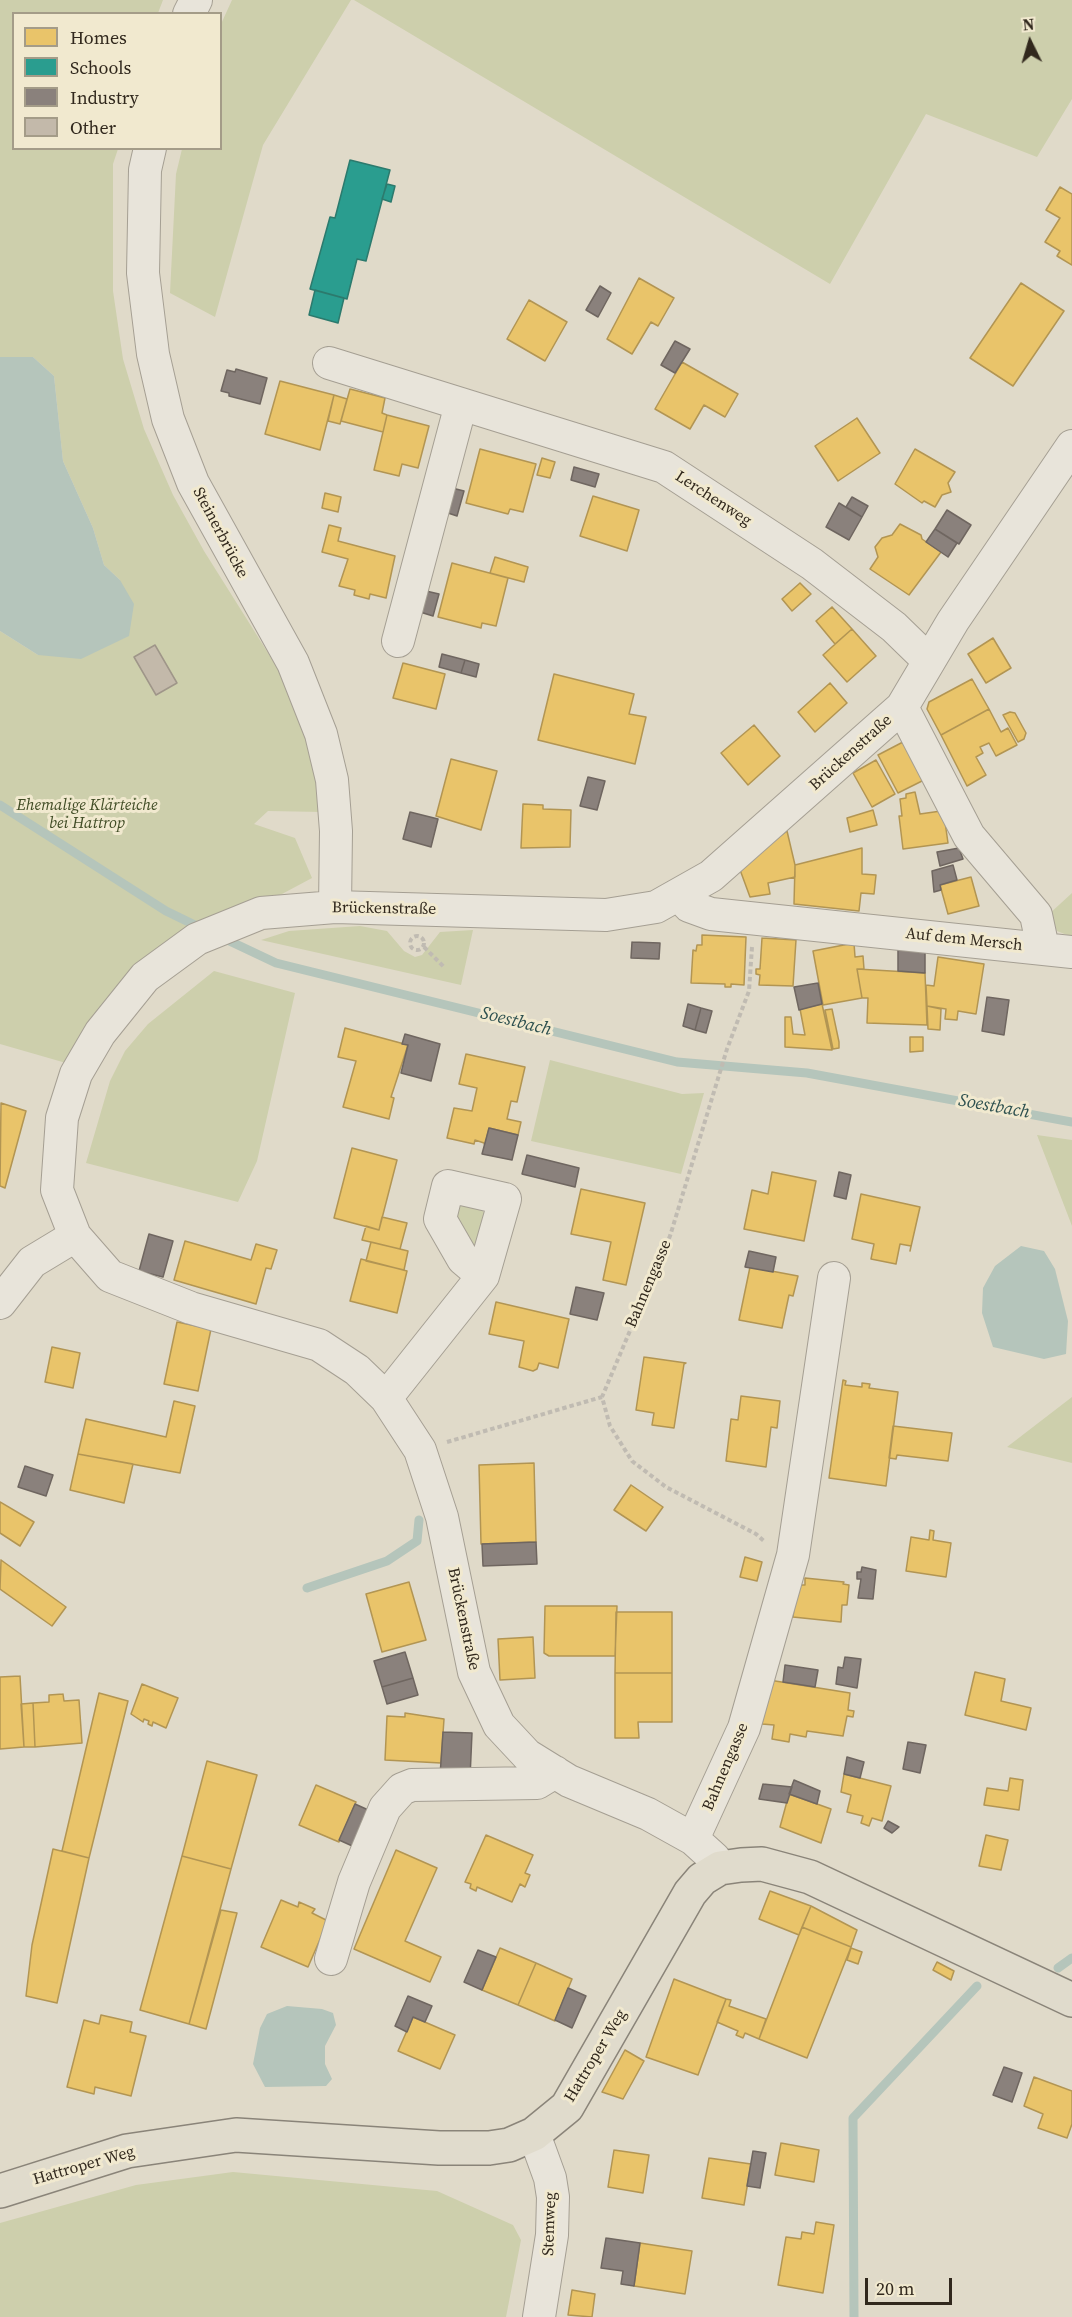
<!DOCTYPE html>
<html>
<head>
<meta charset="utf-8">
<style>
	body { margin:0 }
	#map { position:relative; width:1072px; height:2317px; overflow:hidden; background:#e0dac9; font-family:"Source Serif 4",serif }
	canvas { display:block }
	.legend { position:absolute; left:12px; top:12px; width:210px; height:138px; box-sizing:border-box; background:#f1e9cf; border:2px solid #a49c88; margin:0; padding:8px 10px; list-style:none; font-size:18px; color:#31281d }
	.legend li { display:flex; align-items:center; gap:12px; height:30px }
	.legend b { width:30px; border:2px solid #a49c88 }
	.north { position:absolute; left:1000px; top:12px; width:60px; height:60px; -webkit-text-stroke:4px #f1e9cf; paint-order:stroke; rotate:355deg; font-size:16px; font-weight:700; line-height:24px; text-align:center; color:#31281d }
	.north::after { content:''; display:block; margin:auto; width:21px; height:27px; background:#31281d; clip-path:polygon(50% 0,100% 100%,50% 72%,0 100%) }
	.scale { position:absolute; left:865px; top:2278px; width:87px; height:27px; box-sizing:border-box; border:3px solid #31281d; border-top:0; padding-left:8px; font-size:18px; line-height:21px; white-space:nowrap; color:#31281d; -webkit-text-stroke:4px #f1e9cf; paint-order:stroke }
</style>
</head>
<body>
<div id="map">
<canvas width="1072" height="2317"></canvas>
<ul class="legend">
<li><b style="height:16px;background:#e9c46a"></b>Homes</li>
<li><b style="height:16px;background:#2a9d8f"></b>Schools</li>
<li><b style="height:16px;background:#8a817c"></b>Industry</li>
<li><b style="height:16px;background:#c3b9aa"></b>Other</li>
</ul>
<div class="north">N</div>
<div class="scale">20 m</div>
</div>
<script>
const ctx = document.querySelector('canvas').getContext('2d');
ctx.lineJoin = 'round';
function fillPath(path, color) {
  ctx.fillStyle = color;
  ctx.fill(path, 'evenodd');
}
function shape(rows) {
  const path = new Path2D();
  for (const r of rows) {
    if (r.length === 3) {
      path.moveTo(r[0] + r[2], r[1]);
      path.arc(r[0], r[1], r[2], 0, 2 * Math.PI);
      continue;
    }
    path.moveTo(r[0], r[1]);
    for (let i = 2; i < r.length; i += 2) path.lineTo(r[i], r[i + 1]);
  }
  return path;
}
function stroke(path, color, width, dash) {
  ctx.strokeStyle = color;
  ctx.lineWidth = width;
  ctx.lineCap = dash ? 'butt' : 'round';
  ctx.setLineDash(dash || []);
  ctx.stroke(path);
}
function label(font, color, halo, rows, align = 'center') {
  ctx.font = font + ' "Source Serif 4",serif';
  ctx.lineWidth = 6;
  ctx.setLineDash([]);
  ctx.textBaseline = 'middle';
  ctx.strokeStyle = halo;
  ctx.fillStyle = color;
  for (const [text, x, y, turn = 0] of rows) {
    ctx.save();
    ctx.translate(x, y);
    ctx.rotate((+turn || 0) * Math.PI / 180);
    ctx.textAlign = isNaN(turn) ? turn : align;
    if (halo) ctx.strokeText(text, 0, 0);
    ctx.fillText(text, 0, 0);
    ctx.restore();
  }
}
fillPath(shape([
	[0,0,163,0,158,13,14,14,14,148,118,149,113,164,113,291,123,359,144,429,173,495,204,551,280,672,306,738,323,812,268,811,254,824,295,838,312,878,282,894,188,928,133,966,91,1018,66,1063,0,1044,0,631,38,655,120,580,104,565,93,528,63,461,54,376,33,357,0,357],
	[232,0,351,0,263,145,215,317,170,293,176,174,182,149,220,148,221,24],
	[354,0,1072,0,1072,99,1037,157,926,114,830,284],
	[1072,893,1072,937,1057,931,1048,915],
	[360,926,387,931,404,951,415,957,422,955,440,932,473,930,461,985,261,940,289,931],
	[214,971,295,993,257,1161,238,1202,86,1163,110,1081,125,1051,148,1024],
	[550,1060,682,1094,704,1093,681,1174,531,1141],
	[1037,1135,1072,1140,1072,1226],
	[457,1200,480,1205,487,1219,481,1248,469,1245,453,1218],
	[1072,1397,1072,1463,1007,1447],
	[233,2172,437,2191,513,2225,521,2240,506,2317,0,2317,0,2223,136,2185]
]), '#cdcfac');
fillPath(shape([
	[0,357,33,357,54,376,63,461,93,528,104,565,120,580,134,604,129,636,81,659,38,655,0,631],
	[1021,1246,1044,1251,1055,1269,1068,1321,1066,1354,1044,1359,993,1347,982,1313,983,1288,995,1266],
	[287,2006,322,2009,333,2013,336,2025,325,2046,325,2064,332,2079,326,2086,265,2087,253,2064,260,2028,267,2014]
]), '#b5c5bb');
const homes = shape([
	[1060,187,1072,194,1072,265,1057,256,1060,251,1045,242,1060,218,1046,210,1060,187],
	[639,278,674,298,658,326,651,322,632,354,607,339,639,278],
	[1021,283,1064,311,1013,386,970,358,1021,283],
	[529,300,567,322,545,361,507,339,529,300],
	[682,362,738,394,725,417,704,405,690,429,655,409,682,362],
	[280,381,334,395,320,450,265,434,280,381],
	[350,389,385,398,382,413,387,415,383,432,341,421,350,389],
	[334,395,347,399,340,424,328,421,334,395],
	[387,415,429,426,418,468,402,464,399,476,374,470,387,415],
	[857,418,880,453,838,481,815,446,857,418],
	[480,449,536,464,523,512,510,509,508,514,466,503,480,449],
	[915,449,955,472,948,483,951,492,942,495,935,507,924,501,922,503,895,484,915,449],
	[542,458,555,462,550,478,537,475,542,458],
	[325,493,341,497,338,512,322,508,325,493],
	[593,496,639,510,627,551,580,536,593,496],
	[900,524,921,535,922,539,941,552,909,595,870,569,878,557,875,547,882,538,892,535,900,524],
	[329,525,341,528,338,541,395,556,386,598,370,594,369,599,354,595,355,590,339,586,348,559,322,552,329,525],
	[495,557,528,567,524,582,490,573,495,557],
	[452,563,508,578,496,626,482,623,481,628,438,617,452,563],
	[800,583,811,594,792,611,782,599,800,583],
	[832,607,852,629,835,644,816,621,832,607],
	[852,629,876,656,847,682,823,655,852,629],
	[993,638,1011,668,986,683,968,654,993,638],
	[403,663,445,674,436,709,393,698,403,663],
	[554,674,634,694,629,714,646,717,635,764,538,740,554,674],
	[972,679,989,709,941,735,927,709,929,702,972,679],
	[830,683,847,703,815,732,798,712,830,683],
	[989,709,1001,732,1008,728,1017,745,996,756,989,743,980,747,983,753,976,757,986,775,967,786,941,735,989,709],
	[1010,712,1015,713,1026,733,1024,739,1018,742,1003,715,1010,712],
	[754,725,780,756,748,785,721,753,754,725],
	[903,742,924,780,898,793,878,755,903,742],
	[451,759,497,771,481,830,436,816,451,759],
	[876,760,895,794,872,807,853,773,876,760],
	[915,792,920,814,941,811,944,815,948,843,903,849,899,816,902,816,900,799,906,798,906,794,915,792],
	[523,804,543,805,543,809,571,810,570,847,521,848,523,804],
	[873,810,877,825,850,832,847,818,873,810],
	[787,831,795,865,795,877,768,883,770,894,750,897,739,867,787,831],
	[862,848,862,874,876,875,874,894,861,893,859,911,794,904,795,865,862,848],
	[971,877,979,906,948,914,940,885,971,877],
	[702,935,746,937,744,985,731,984,731,987,725,987,725,984,691,983,693,950,696,951,697,945,702,945,702,935],
	[762,938,796,940,793,986,759,985,760,975,756,974,756,969,760,969,762,938],
	[854,943,855,957,863,956,864,969,857,969,862,998,823,1005,813,951,854,943],
	[938,957,984,964,976,1014,958,1011,957,1020,945,1019,946,1009,927,1006,926,985,934,986,938,957],
	[857,969,925,973,927,1025,867,1023,868,998,862,998,857,969],
	[822,1004,832,1050,785,1047,785,1017,791,1017,793,1034,805,1035,800,1009,822,1004],
	[927,1006,941,1009,940,1030,928,1029,927,1006],
	[832,1009,839,1042,839,1048,833,1049,825,1010,832,1009],
	[345,1028,408,1045,391,1097,394,1098,389,1119,343,1107,356,1061,338,1057,345,1028],
	[910,1037,923,1037,923,1051,910,1052,910,1037],
	[466,1054,525,1067,517,1102,511,1101,507,1119,521,1122,518,1135,489,1128,485,1146,484,1143,475,1140,474,1144,447,1138,454,1108,472,1111,477,1088,459,1084,466,1054],
	[1,1103,26,1111,5,1188,0,1186,1,1103],
	[352,1148,397,1160,379,1230,334,1218,352,1148],
	[772,1172,816,1181,804,1241,744,1229,752,1190,768,1194,772,1172],
	[581,1189,645,1203,626,1285,603,1280,611,1242,571,1234,581,1189],
	[861,1194,920,1207,910,1251,911,1246,900,1244,896,1264,871,1259,874,1244,852,1239,861,1194],
	[382,1217,407,1223,400,1249,362,1240,366,1226,379,1230,382,1217],
	[185,1241,251,1260,256,1244,277,1250,271,1269,266,1268,256,1304,174,1280,185,1241],
	[371,1242,408,1251,404,1270,366,1261,371,1242],
	[361,1259,407,1271,397,1313,350,1301,361,1259],
	[750,1267,798,1276,793,1296,789,1295,782,1328,739,1320,750,1267],
	[496,1302,569,1319,558,1368,539,1363,537,1369,533,1371,519,1367,524,1341,489,1334,496,1302],
	[177,1322,211,1329,198,1391,164,1384,177,1322],
	[52,1347,80,1353,73,1388,45,1382,52,1347],
	[644,1357,686,1363,684,1364,674,1428,652,1425,654,1413,636,1410,644,1357],
	[843,1380,846,1381,845,1385,862,1387,862,1383,870,1384,869,1388,898,1392,886,1486,829,1478,843,1380],
	[741,1396,780,1401,777,1428,771,1427,766,1467,726,1461,731,1419,738,1420,741,1396],
	[174,1401,195,1406,180,1473,78,1454,86,1419,166,1437,174,1401],
	[893,1426,952,1433,948,1461,897,1455,896,1459,889,1458,893,1426],
	[78,1454,133,1464,124,1503,70,1490,78,1454],
	[534,1463,536,1542,481,1544,479,1465,534,1463],
	[631,1485,663,1507,646,1531,614,1510,631,1485],
	[0,1502,34,1522,20,1546,0,1533,0,1502],
	[930,1530,934,1531,933,1540,951,1543,946,1577,906,1571,911,1537,929,1540,930,1530],
	[745,1557,762,1562,757,1581,740,1577,745,1557],
	[1,1560,66,1607,52,1626,0,1589,1,1560],
	[805,1578,844,1582,843,1584,849,1585,847,1605,842,1605,841,1622,793,1617,796,1592,798,1585,805,1585,805,1578],
	[409,1582,426,1640,382,1652,366,1594,409,1582],
	[545,1606,617,1606,615,1656,549,1656,544,1653,545,1606],
	[616,1612,672,1612,672,1673,615,1673,616,1612],
	[533,1637,535,1678,500,1680,498,1639,533,1637],
	[975,1672,1005,1679,1001,1701,1031,1708,1026,1730,965,1715,975,1672],
	[615,1673,672,1673,672,1722,638,1722,639,1738,615,1738,615,1673],
	[20,1676,24,1747,0,1749,0,1677,20,1676],
	[769,1680,850,1693,848,1710,854,1711,853,1717,847,1716,843,1736,807,1731,806,1737,790,1734,789,1742,772,1739,774,1725,762,1724,769,1680],
	[142,1684,178,1698,166,1728,153,1722,152,1726,148,1724,149,1721,144,1719,143,1722,131,1714,142,1684],
	[99,1693,128,1701,89,1858,62,1851,99,1693],
	[63,1694,64,1701,79,1700,82,1743,35,1747,33,1703,49,1702,49,1695,63,1694],
	[33,1703,35,1747,24,1747,21,1704,33,1703],
	[405,1713,444,1719,441,1763,385,1760,387,1716,405,1717,405,1713],
	[207,1761,257,1775,231,1869,182,1856,207,1761],
	[844,1774,891,1786,882,1821,872,1818,869,1826,861,1823,863,1816,847,1812,851,1795,841,1792,844,1774],
	[1010,1778,1023,1780,1019,1810,984,1805,987,1788,1008,1791,1010,1778],
	[316,1785,356,1802,339,1842,299,1825,316,1785],
	[789,1794,831,1809,821,1843,780,1827,789,1794],
	[486,1835,533,1855,525,1873,530,1875,525,1887,520,1884,512,1902,477,1887,476,1891,470,1888,471,1884,465,1882,486,1835],
	[986,1835,1008,1840,1001,1870,979,1866,986,1835],
	[53,1849,89,1858,57,2003,26,1996,32,1945,53,1849],
	[396,1850,437,1868,405,1941,441,1957,430,1982,354,1949,396,1850],
	[182,1856,231,1869,189,2024,140,2010,182,1856],
	[770,1891,811,1906,799,1935,759,1919,770,1891],
	[281,1900,298,1907,299,1902,315,1909,312,1913,328,1921,308,1967,261,1947,281,1900],
	[811,1906,857,1930,851,1947,802,1927,811,1906],
	[221,1910,237,1913,206,2029,189,2024,221,1910],
	[802,1927,851,1947,807,2058,759,2039,802,1927],
	[500,1948,536,1963,518,2005,482,1990,500,1948],
	[851,1948,862,1952,858,1964,847,1960,851,1948],
	[937,1962,954,1971,951,1980,933,1970,937,1962],
	[536,1963,572,1979,555,2021,518,2005,536,1963],
	[674,1979,726,1999,698,2075,646,2057,674,1979],
	[726,1999,731,2000,729,2006,766,2019,759,2039,745,2033,743,2038,736,2035,738,2031,717,2022,726,1999],
	[101,2015,132,2022,130,2032,146,2036,131,2096,95,2087,94,2094,67,2087,84,2020,99,2024,101,2015],
	[413,2017,455,2035,440,2069,398,2051,413,2017],
	[625,2050,644,2061,623,2099,602,2092,625,2050],
	[1034,2077,1072,2091,1072,2124,1067,2138,1038,2128,1043,2114,1024,2106,1034,2077],
	[781,2143,819,2150,814,2182,775,2175,781,2143],
	[614,2150,649,2155,643,2193,608,2187,614,2150],
	[709,2158,751,2164,744,2205,702,2198,709,2158],
	[816,2222,834,2225,823,2293,778,2285,786,2237,801,2239,802,2232,814,2234,816,2222],
	[640,2243,692,2251,685,2294,634,2286,640,2243],
	[572,2290,595,2294,592,2317,568,2315,572,2290]
]);
fillPath(homes, '#e9c46a');
stroke(homes, '#b29553', 1.5);
const schools = shape([
	[350,160,390,170,366,261,357,259,347,299,310,289,330,217,335,218,350,160],
	[387,184,395,186,391,202,382,199,387,184],
	[315,290,344,298,338,323,309,315,315,290]
]);
fillPath(schools, '#2a9d8f');
stroke(schools, '#2c7a6d', 1.5);
const industry = shape([
	[600,286,611,293,598,317,586,310,600,286],
	[675,341,690,349,675,373,661,365,675,341],
	[236,369,267,378,260,404,229,396,229,393,221,391,227,370,235,372,236,369],
	[574,467,599,474,595,487,571,480,574,467],
	[452,488,464,491,457,516,445,512,452,488],
	[852,497,868,506,862,517,846,507,852,497],
	[839,503,862,517,849,540,826,527,839,503],
	[947,510,971,525,959,544,935,529,947,510],
	[935,529,957,543,948,557,926,542,935,529],
	[426,591,439,594,433,616,420,612,426,591],
	[442,654,465,660,461,673,439,667,442,654],
	[465,660,479,664,476,677,461,673,465,660],
	[588,777,605,781,597,810,580,806,588,777],
	[410,812,438,819,431,847,403,839,410,812],
	[959,848,963,859,940,866,937,852,959,848],
	[953,865,957,880,940,885,941,890,934,892,932,871,953,865],
	[632,942,660,943,659,959,631,958,632,942],
	[898,947,925,947,925,973,898,971,898,947],
	[818,983,822,1004,799,1010,794,987,818,983],
	[987,997,1009,1000,1004,1035,982,1031,987,997],
	[688,1004,701,1008,695,1030,683,1026,688,1004],
	[701,1008,712,1011,706,1033,695,1030,701,1008],
	[405,1034,440,1044,431,1081,401,1073,408,1045,402,1044,405,1034],
	[489,1128,518,1135,512,1160,482,1154,489,1128],
	[527,1155,579,1168,575,1187,522,1174,527,1155],
	[839,1172,851,1175,846,1199,834,1196,839,1172],
	[149,1234,173,1241,163,1277,139,1271,149,1234],
	[749,1251,776,1257,773,1272,745,1267,749,1251],
	[576,1287,604,1293,597,1320,570,1314,576,1287],
	[25,1466,53,1475,46,1496,18,1487,25,1466],
	[536,1542,537,1564,483,1566,482,1544,536,1542],
	[862,1567,876,1570,873,1599,858,1598,861,1579,857,1579,857,1572,861,1572,862,1567],
	[405,1652,413,1678,382,1687,374,1661,405,1652],
	[845,1657,861,1659,857,1688,836,1684,838,1667,843,1668,845,1657],
	[785,1665,818,1670,815,1687,783,1682,785,1665],
	[413,1678,418,1695,387,1704,382,1687,413,1678],
	[443,1732,472,1733,470,1778,440,1776,443,1732],
	[908,1742,926,1745,920,1773,903,1769,908,1742],
	[847,1757,864,1762,860,1778,844,1774,847,1757],
	[794,1780,820,1791,817,1804,789,1794,794,1780],
	[763,1784,792,1787,787,1803,759,1799,763,1784],
	[355,1804,375,1813,359,1849,339,1840,355,1804],
	[888,1821,899,1827,892,1833,884,1828,888,1821],
	[478,1950,496,1957,482,1990,464,1982,478,1950],
	[568,1988,586,1996,572,2028,555,2020,568,1988],
	[408,1996,432,2006,425,2022,413,2017,407,2032,395,2026,408,1996],
	[1004,2067,1022,2073,1012,2102,993,2095,1004,2067],
	[753,2151,766,2153,760,2188,747,2186,753,2151],
	[606,2238,640,2243,634,2286,621,2284,623,2271,601,2268,606,2238]
]);
fillPath(industry, '#8a817c');
stroke(industry, '#6f6660', 1.5);
stroke(shape([
	[0,805,166,911,203,929],
	[221,937,276,963,677,1062,807,1073,1072,1122],
	[307,1588,387,1561,417,1541,419,1520],
	[1058,1968,1072,1958],
	[854,2317,853,2118,977,1986]
]), '#b5c5bb', 9);
const building = shape([
	[155,645,177,683,156,695,134,657,155,645]
]);
fillPath(building, '#c3b9aa');
stroke(building, '#9f9689', 1.5);
const minor = shape([
	[189,14,196,0],
	[150,148,145,170,143,273,153,354,168,419,193,483,293,663,321,734,332,780,336,831,335,907],
	[329,363,664,467,812,564,894,627,929,661],
	[398,641,461,404],
	[902,707,969,836,1036,915,1043,948],
	[681,895,689,906,711,914,1072,952],
	[0,1303,32,1262,75,1236],
	[386,1398,483,1276,505,1199,448,1186,440,1219,463,1259,483,1276],
	[693,1839,744,1728,793,1555,834,1278],
	[720,1868,714,1858,693,1839,648,1814,569,1781,527,1755,499,1725,474,1672,442,1517,420,1450,386,1398,357,1370,319,1345,191,1308,110,1276,75,1236,57,1190,62,1118,76,1074,100,1033,145,977,197,939,261,913,335,907,606,915,656,907,711,876,902,707,953,621,1072,446],
	[331,1959,354,1882,385,1808,402,1789,412,1785,537,1783,555,1772],
	[534,2134,550,2178,553,2197,552,2235,539,2317]
]);
const major = shape([
	[0,2191,127,2151,236,2135,439,2148,489,2148,509,2145,534,2134,567,2107,690,1893,702,1879,720,1868,741,1865,762,1864,810,1877,1072,2000]
]);
stroke(minor, '#a59f93', 34);
stroke(major, '#8a8479', 36);
stroke(shape([
	[417,943,7],
	[424,947,444,967],
	[752,947,749,991,727,1049,670,1236,602,1397,610,1426,632,1461,666,1487,756,1534,765,1542],
	[447,1442,602,1397]
]), '#c0bbb2', 4, [4.5, 3]);
stroke(minor, '#e8e4da', 32);
stroke(major, '#e0dbcc', 33);
label('16px', '#31281d', '#f1e9cf', [
	["Lerchenweg",713,499,33],
	["Steinerbrücke",220,533,62],
	["Brückenstraße",851,753,-42],
	["Brückenstraße",384,909,1],
	["Auf dem Mersch",964,940,6],
	["Bahnengasse",649,1284,-67],
	["Brückenstraße",463,1619,78],
	["Bahnengasse",726,1767,-67],
	["Hattroper Weg",596,2056,-59],
	["Hattroper Weg",84,2166,-16],
	["Stemweg",550,2224,-88]
]);
label('italic 16px', '#404c25', '#f1e9cf', [
	["Ehemalige Klärteiche",87,806],
	["bei Hattrop",87,824]
]);
label('italic 18px', '#2d504f', '#f1e9cf', [
	["Soestbach",516,1022,14],
	["Soestbach",994,1107,10]
]);
</script>
</body>
</html>
